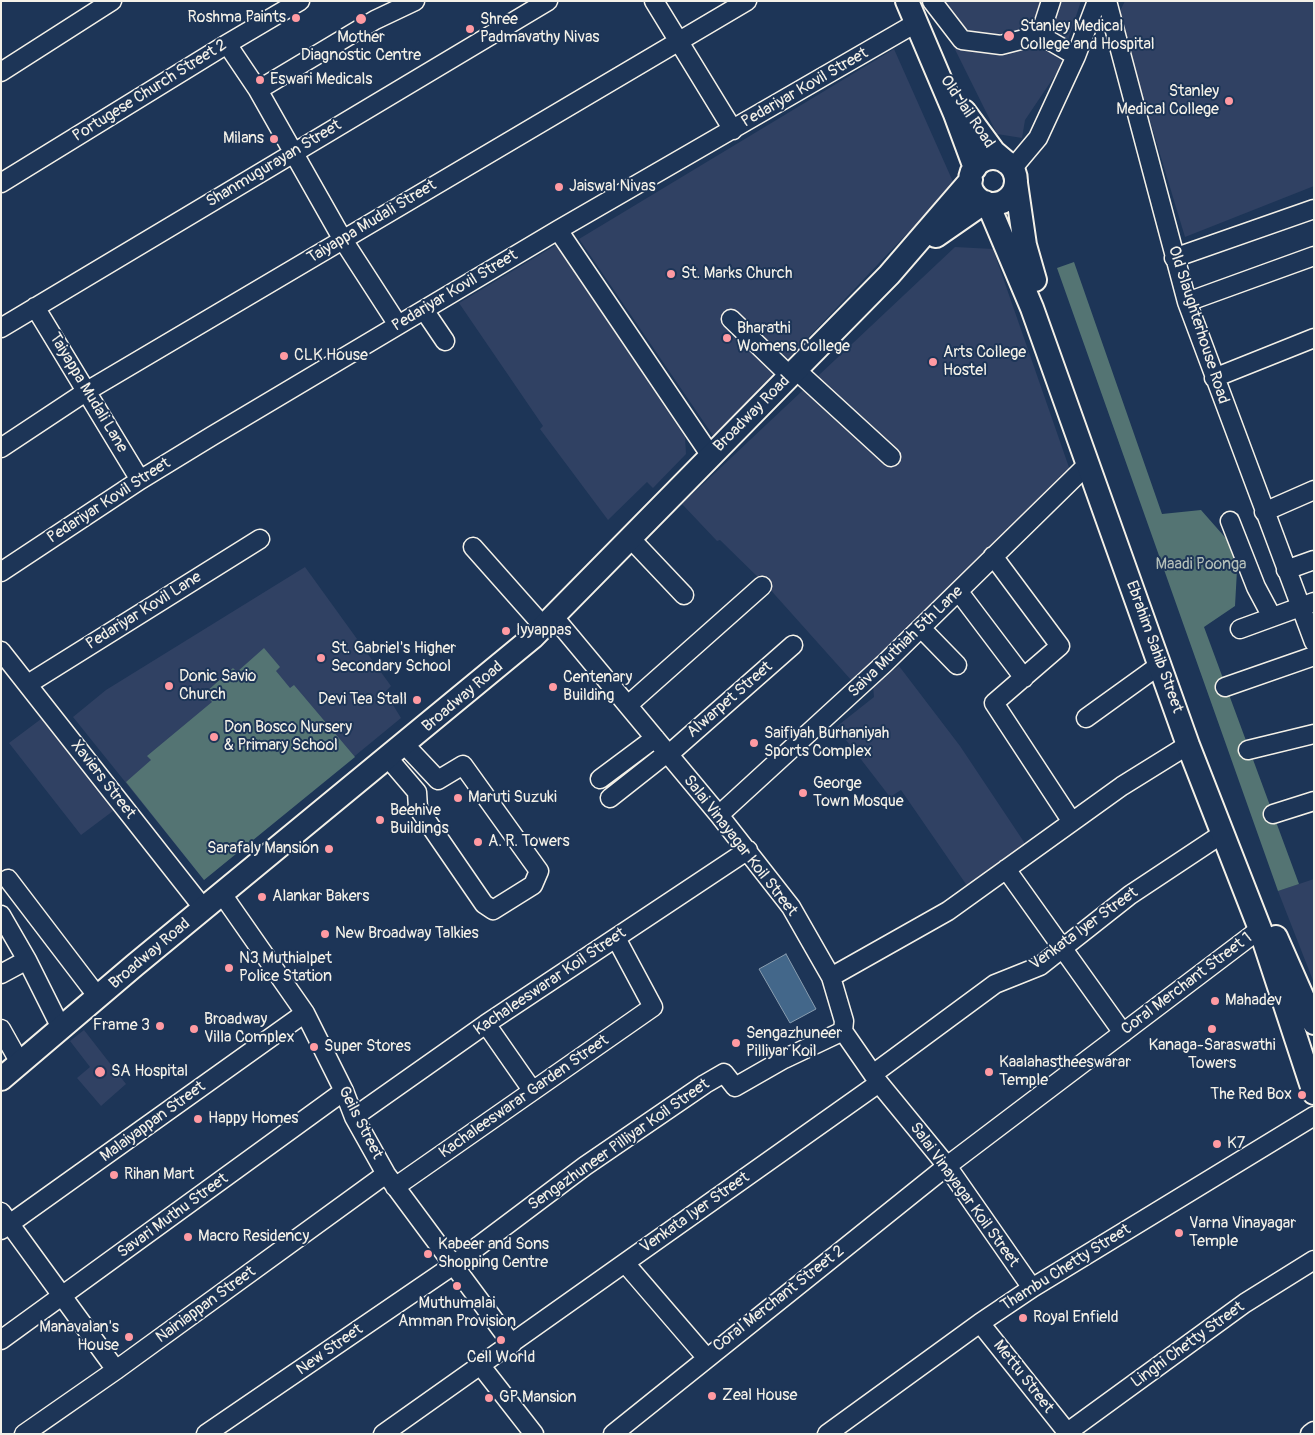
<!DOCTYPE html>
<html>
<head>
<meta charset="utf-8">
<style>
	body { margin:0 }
	#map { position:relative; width:1315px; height:1435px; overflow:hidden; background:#1d3557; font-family:Pangolin,sans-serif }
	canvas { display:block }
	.frame { position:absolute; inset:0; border:2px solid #f4f1e8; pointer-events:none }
</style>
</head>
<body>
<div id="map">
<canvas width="1315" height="1435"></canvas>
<div class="frame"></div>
</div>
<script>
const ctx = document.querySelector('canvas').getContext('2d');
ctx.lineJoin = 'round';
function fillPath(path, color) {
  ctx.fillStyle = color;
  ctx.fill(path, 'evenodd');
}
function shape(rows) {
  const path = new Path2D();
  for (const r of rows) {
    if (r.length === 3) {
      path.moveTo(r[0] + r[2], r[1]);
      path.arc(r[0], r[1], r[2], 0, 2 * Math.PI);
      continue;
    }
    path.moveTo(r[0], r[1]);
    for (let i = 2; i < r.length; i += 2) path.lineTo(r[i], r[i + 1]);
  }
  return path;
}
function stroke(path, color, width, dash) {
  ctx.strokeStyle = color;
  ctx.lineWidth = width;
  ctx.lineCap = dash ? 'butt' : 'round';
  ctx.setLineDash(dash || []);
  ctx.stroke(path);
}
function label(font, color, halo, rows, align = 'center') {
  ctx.font = font + ' Pangolin,sans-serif';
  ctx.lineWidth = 4;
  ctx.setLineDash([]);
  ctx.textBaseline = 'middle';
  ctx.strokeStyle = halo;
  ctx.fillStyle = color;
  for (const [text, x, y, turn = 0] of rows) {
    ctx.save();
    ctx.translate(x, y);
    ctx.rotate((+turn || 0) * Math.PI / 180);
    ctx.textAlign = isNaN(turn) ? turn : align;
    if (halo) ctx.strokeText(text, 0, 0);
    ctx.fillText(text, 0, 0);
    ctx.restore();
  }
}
fillPath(shape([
	[931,1,1081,1,1058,71,1025,120,1022,138,997,134],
	[1125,1,1314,1,1314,186,1185,237,1118,15],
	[894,49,954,184,714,437,579,239],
	[556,245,685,437,686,454,653,488,647,482,608,520,540,429,543,426,459,303],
	[955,247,993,249,1072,476,952,592,852,681,767,586,720,540,717,541,682,504],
	[305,567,391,686,385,692,401,718,204,880,73,717,106,690],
	[899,666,960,746,1028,848,970,890,901,790,890,797,836,727,874,697,873,686],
	[41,719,113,811,81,835,9,743],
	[1314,879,1314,983,1278,891],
	[84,1030,126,1084,101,1106,77,1078,90,1067,70,1041]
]), '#304163');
fillPath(shape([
	[1074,262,1162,514,1201,510,1238,552,1235,606,1204,627,1299,884,1278,891,1057,268],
	[264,648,280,667,276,671,290,688,294,685,355,757,204,880,126,782,151,760,147,756,212,702,205,693,233,668,237,672]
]), '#547473');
const water = shape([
	[786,954,816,1009,790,1023,759,969,786,954]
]);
fillPath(water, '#43678a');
stroke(water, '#8a9eb0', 1);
const minor = shape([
	[654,1,733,130],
	[932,1,962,40,1001,45,1040,35,1076,56],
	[1107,1,1187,302,1314,642],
	[1040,35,1051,1],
	[227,44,258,90,343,240,398,325],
	[1,72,112,1],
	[258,90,375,20,415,1],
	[1012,169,1038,138,1076,56,1097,1],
	[1,183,227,44,300,1],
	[558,230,711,456],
	[1174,258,1314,209],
	[1187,302,1314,256],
	[35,307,140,480],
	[424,310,445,341],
	[731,319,790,376],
	[1,328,548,1],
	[796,370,891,457],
	[1214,378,1314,338],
	[1,448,87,391,747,1],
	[1264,512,1314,490],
	[1230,521,1256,587,1272,617],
	[630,538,684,595],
	[473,547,544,627],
	[993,556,1060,646,994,703,1072,822],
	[1286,570,1314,560],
	[1,572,140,480,212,436,558,230,916,23],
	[959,592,1024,678],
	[554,617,719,815,791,907,831,977,844,1021,843,1031,879,1083,947,1166,1032,1288],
	[921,628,957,665],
	[1240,629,1314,602],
	[1,651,204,909],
	[28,684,260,539],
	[1225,687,1314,656],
	[628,705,762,586],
	[1086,718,1161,664],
	[1248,750,1314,734],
	[668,755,793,645],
	[388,758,417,792,418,808,484,904,493,910,533,885,539,871,463,765,438,780,405,745],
	[600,779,655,738],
	[610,798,667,753],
	[1273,814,1314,801],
	[719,815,885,663,1087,465],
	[1006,869,1123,1033],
	[8,879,98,997],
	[222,894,305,1013,344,1091,354,1117,386,1174,512,1344],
	[1,915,27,960,61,1028],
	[1,974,27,960],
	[831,977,948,911,1122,786,1188,745],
	[486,1024,532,1090],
	[1,1029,20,1063],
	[873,1074,995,984,1040,966,1130,895,1222,834],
	[354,1117,486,1024,748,850],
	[395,1187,653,1007,616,938],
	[1,1212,116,1370],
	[1,1230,305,1013],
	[625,1263,706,1357],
	[980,1323,1067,1432],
	[1,1340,344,1091],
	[481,1366,534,1434],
	[24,1434,116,1370,386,1174],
	[206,1434,452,1266,585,1166,705,1084,724,1073,735,1087,784,1059,843,1031],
	[383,1434,879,1083],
	[613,1434,947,1166,1260,929],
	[827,1434,980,1323,1032,1288,1314,1116],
	[1065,1434,1245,1303,1314,1260],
	[1310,1434,1314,1431]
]);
const major = shape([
	[907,1,955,114,975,168],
	[964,111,994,152,1007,163],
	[993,181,23],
	[1016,183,1025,245,1035,280],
	[988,204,1032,308,1188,745,1260,929,1314,1093],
	[936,236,985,202],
	[1276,937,1314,1023],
	[1,1079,135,965,533,637,889,275,971,180]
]);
stroke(minor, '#f4f1e8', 21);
stroke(major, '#f4f1e8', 26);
stroke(minor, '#1d3557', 18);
stroke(major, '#1d3557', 22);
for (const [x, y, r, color] of [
	[296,18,5,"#ff9aa2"],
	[361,19,6,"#ff9aa2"],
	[470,29,5,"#ff9aa2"],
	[1009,36,6,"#ff9aa2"],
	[260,80,5,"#ff9aa2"],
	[1229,101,5,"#ff9aa2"],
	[274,139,5,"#ff9aa2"],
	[559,187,5,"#ff9aa2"],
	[671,274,5,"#ff9aa2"],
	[727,338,5,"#ff9aa2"],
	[284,356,5,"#ff9aa2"],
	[933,362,5,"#ff9aa2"],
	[506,631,5,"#ff9aa2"],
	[321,658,5,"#ff9aa2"],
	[169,686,5,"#ff9aa2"],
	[553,687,5,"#ff9aa2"],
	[417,700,5,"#ff9aa2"],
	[214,737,5,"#ff9aa2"],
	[754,743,5,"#ff9aa2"],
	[803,793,5,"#ff9aa2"],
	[458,798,5,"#ff9aa2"],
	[380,820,5,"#ff9aa2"],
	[478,842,5,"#ff9aa2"],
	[329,849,5,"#ff9aa2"],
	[262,897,5,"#ff9aa2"],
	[325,934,5,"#ff9aa2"],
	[229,968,5,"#ff9aa2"],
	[1215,1001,5,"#ff9aa2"],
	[160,1026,5,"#ff9aa2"],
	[194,1029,5,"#ff9aa2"],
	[1212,1029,5,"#ff9aa2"],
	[736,1043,5,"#ff9aa2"],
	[314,1047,5,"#ff9aa2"],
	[100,1072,6,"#ff9aa2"],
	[989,1072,5,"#ff9aa2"],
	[1302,1095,5,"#ff9aa2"],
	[198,1119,5,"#ff9aa2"],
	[1217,1144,5,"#ff9aa2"],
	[114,1175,5,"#ff9aa2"],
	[1179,1233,5,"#ff9aa2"],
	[188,1237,5,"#ff9aa2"],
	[428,1254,5,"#ff9aa2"],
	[457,1286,5,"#ff9aa2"],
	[1023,1318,5,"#ff9aa2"],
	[129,1337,5,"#ff9aa2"],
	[501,1340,5,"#ff9aa2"],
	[712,1396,5,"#ff9aa2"],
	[489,1398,5,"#ff9aa2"]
]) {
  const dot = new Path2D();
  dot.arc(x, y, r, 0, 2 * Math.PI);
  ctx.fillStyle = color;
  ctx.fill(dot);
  stroke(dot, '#1d3557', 2);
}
label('16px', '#f4f1e8', '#1d3557', [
	["Roshma Paints",286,18,"right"],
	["Shree",480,20],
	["Padmavathy Nivas",480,38],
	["Stanley Medical",1020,27],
	["College and Hospital",1020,45],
	["Mother",361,38,"center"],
	["Diagnostic Centre",361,56,"center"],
	["Eswari Medicals",270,80],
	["Stanley",1219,92,"right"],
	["Medical College",1219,110,"right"],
	["Milans",264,139,"right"],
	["Jaiswal Nivas",569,187],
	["St. Marks Church",681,274],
	["Bharathi",737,329],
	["Womens College",737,347],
	["Arts College",943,353],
	["Hostel",943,371],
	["CLK House",294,356],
	["Iyyappas",516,631],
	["St. Gabriel's Higher",331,649],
	["Secondary School",331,667],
	["Donic Savio",179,677],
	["Church",179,695],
	["Centenary",563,678],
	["Building",563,696],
	["Devi Tea Stall",407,700,"right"],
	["Don Bosco Nursery",224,728],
	["& Primary School",224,746],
	["Saifiyah Burhaniyah",764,734],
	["Sports Complex",764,752],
	["George",813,784],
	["Town Mosque",813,802],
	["Maruti Suzuki",468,798],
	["Beehive",390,811],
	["Buildings",390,829],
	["A. R. Towers",488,842],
	["Sarafaly Mansion",319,849,"right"],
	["Alankar Bakers",272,897],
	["New Broadway Talkies",335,934],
	["N3 Muthialpet",239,959],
	["Police Station",239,977],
	["Mahadev",1225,1001],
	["Broadway",204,1020],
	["Villa Complex",204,1038],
	["Frame 3",150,1026,"right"],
	["Sengazhuneer",746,1034],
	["Pilliyar Koil",746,1052],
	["Kanaga-Saraswathi",1212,1046,"center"],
	["Towers",1212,1064,"center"],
	["Super Stores",324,1047],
	["Kaalahastheeswarar",999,1063],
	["Temple",999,1081],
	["SA Hospital",111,1072],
	["The Red Box",1292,1095,"right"],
	["Happy Homes",208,1119],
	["K7",1227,1144],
	["Rihan Mart",124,1175],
	["Varna Vinayagar",1189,1224],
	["Temple",1189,1242],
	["Macro Residency",198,1237],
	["Kabeer and Sons",438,1245],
	["Shopping Centre",438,1263],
	["Muthumalai",457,1304,"center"],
	["Amman Provision",457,1322,"center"],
	["Royal Enfield",1033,1318],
	["Manavalan's",119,1328,"right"],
	["House",119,1346,"right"],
	["Cell World",501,1358,"center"],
	["Zeal House",722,1396],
	["GP Mansion",499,1398]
], 'left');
label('16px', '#f4f1e8', '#1d3557', [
	["Pedariyar Kovil Street",805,88,-30],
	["Portugese Church Street 2",150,91,-32],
	["Old Jail Road",967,112,56],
	["Shanmugurayan Street",274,164,-31],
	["Taiyappa Mudali Street",372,222,-31],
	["Pedariyar Kovil Street",455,291,-31],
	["Old Slaughterhouse Road",1198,325,72],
	["Taiyappa Mudali Lane",88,393,59],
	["Broadway Road",752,414,-45],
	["Pedariyar Kovil Street",109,501,-33],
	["Pedariyar Kovil Lane",144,611,-32],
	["Saiva Muthiah 5th Lane",906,642,-44],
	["Ebrahim Sahib Street",1154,647,70],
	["Broadway Road",463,697,-40],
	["Alwarpet Street",730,700,-41],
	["Xaviers Street",103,780,52],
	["Salai Vinayagar Koil Street",740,846,52],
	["Venkata Iyer Street",1084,929,-36],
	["Broadway Road",150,954,-40],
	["Kachaleeswarar Koil Street",550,982,-34],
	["Coral Merchant Street 1",1187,984,-37],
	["Kachaleeswarar Garden Street",524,1097,-35],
	["Malaiyappan Street",153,1122,-36],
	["Geils Street",360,1123,63],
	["Sengazhuneer Pilliyar Koil Street",619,1145,-35],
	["Salai Vinayagar Koil Street",964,1195,54],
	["Venkata Iyer Street",695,1213,-35],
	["Savari Muthu Street",173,1216,-36],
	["Thambu Chetty Street",1066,1268,-32],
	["Coral Merchant Street 2",779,1299,-38],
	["Nainiappan Street",206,1305,-36],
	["Linghi Chetty Street",1188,1345,-36],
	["New Street",330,1350,-35],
	["Mettu Street",1023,1377,52]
]);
label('16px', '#b4bfb9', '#1d3557', [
	["Maadi Poonga",1201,565]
]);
</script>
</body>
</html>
